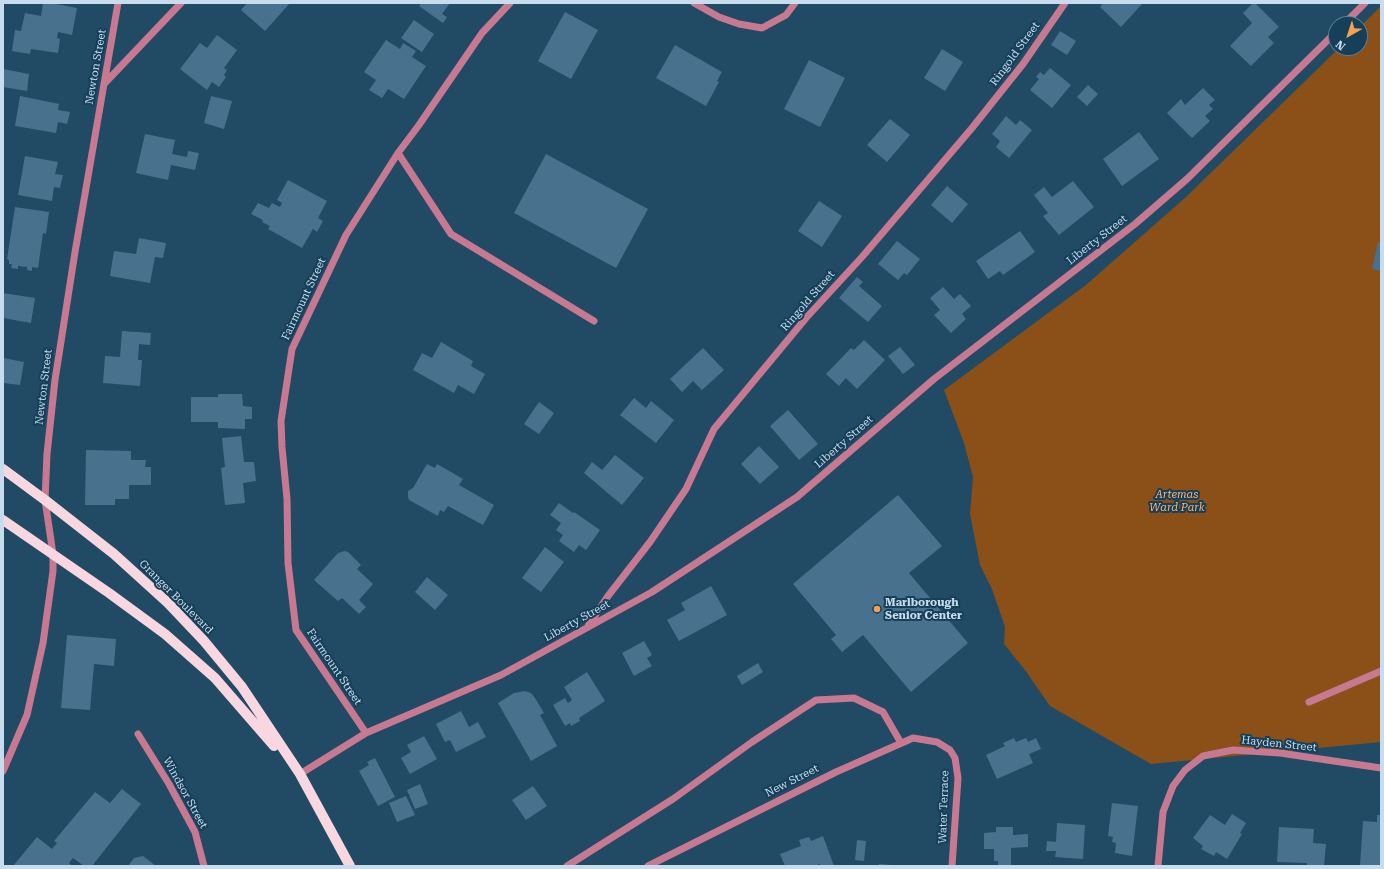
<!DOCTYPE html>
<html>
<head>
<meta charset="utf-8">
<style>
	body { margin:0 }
	#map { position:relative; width:1384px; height:869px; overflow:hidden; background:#214a64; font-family:"Roboto Serif",serif }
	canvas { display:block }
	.frame { position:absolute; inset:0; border:4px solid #c7dcec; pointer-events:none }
	.north { position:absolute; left:1328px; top:16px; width:40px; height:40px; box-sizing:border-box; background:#163f59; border:1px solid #5d7e94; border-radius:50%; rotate:219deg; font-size:11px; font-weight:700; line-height:16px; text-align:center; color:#c7dcec }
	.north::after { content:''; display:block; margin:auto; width:14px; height:18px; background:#fa9f4f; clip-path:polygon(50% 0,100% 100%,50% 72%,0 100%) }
</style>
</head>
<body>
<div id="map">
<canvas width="1384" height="869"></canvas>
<div class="frame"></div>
<div class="north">N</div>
</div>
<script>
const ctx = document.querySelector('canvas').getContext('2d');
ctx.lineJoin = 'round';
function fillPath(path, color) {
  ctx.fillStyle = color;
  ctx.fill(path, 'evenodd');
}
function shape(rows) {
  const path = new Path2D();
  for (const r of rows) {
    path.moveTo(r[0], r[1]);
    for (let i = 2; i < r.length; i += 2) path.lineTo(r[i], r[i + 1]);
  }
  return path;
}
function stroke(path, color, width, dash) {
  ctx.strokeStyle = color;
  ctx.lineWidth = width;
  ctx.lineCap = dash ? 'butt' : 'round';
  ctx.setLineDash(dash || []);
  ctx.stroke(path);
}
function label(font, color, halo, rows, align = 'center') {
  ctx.font = font + ' "Roboto Serif",serif';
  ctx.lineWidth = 4;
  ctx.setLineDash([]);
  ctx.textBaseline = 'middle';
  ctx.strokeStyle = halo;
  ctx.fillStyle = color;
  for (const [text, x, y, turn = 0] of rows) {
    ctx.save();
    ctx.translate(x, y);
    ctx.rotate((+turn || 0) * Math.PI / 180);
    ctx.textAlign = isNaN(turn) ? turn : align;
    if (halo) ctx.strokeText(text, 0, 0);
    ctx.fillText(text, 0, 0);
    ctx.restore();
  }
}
fillPath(shape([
	[1381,6,1381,742,1151,764,1050,706,1025,670,1004,644,1005,627,992,589,980,565,970,514,973,477,964,443,944,390,1086,285,1186,197,1339,48,1360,48,1360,27]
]), '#8b5017');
fillPath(shape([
	[43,3,51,3,77,8,72,35,58,32,57,38,60,39,58,53,31,49,30,54,12,51,15,30,21,31,25,13,41,16],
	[247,3,290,3,265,31,241,10],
	[421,3,450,3,442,14,447,17,443,23,419,6],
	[1103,3,1143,3,1121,27,1100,7],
	[1253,3,1255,3,1279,27,1268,37,1274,43,1251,66,1230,46,1252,23,1243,13],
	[565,12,598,30,571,79,538,61],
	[414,20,434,34,422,52,401,38],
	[1060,31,1076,41,1067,55,1051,45],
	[217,35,237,50,224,68,227,70,224,75,226,77,219,87,212,82,207,90,180,69,200,43,207,48],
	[386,40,400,49,403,43,416,51,412,57,426,66,404,99,388,89,382,98,369,90,376,80,364,72],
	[675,45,722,72,717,81,719,82,706,106,656,78],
	[942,49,963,62,945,91,924,78],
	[809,60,845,78,820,127,784,109],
	[1050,68,1071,85,1052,108,1030,90,1039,79,1036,77,1040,72,1044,75],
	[3,69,29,74,27,91,3,87],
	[1088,85,1098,94,1087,106,1077,97],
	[1203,88,1215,100,1209,105,1213,109,1205,116,1210,121,1192,138,1167,113,1181,99,1185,105],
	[20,96,59,104,58,110,70,112,67,124,58,122,56,133,15,126],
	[211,96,232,101,224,129,204,123],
	[1006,116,1016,125,1020,120,1032,130,1009,158,996,147,1000,141,992,134],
	[890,119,910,135,887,162,867,145],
	[1139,132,1159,159,1122,186,1103,159],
	[145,134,175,140,172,154,187,157,188,151,199,153,195,170,171,165,168,180,136,173],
	[546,154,648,209,616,268,514,213],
	[25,156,58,162,55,174,63,175,60,188,54,187,52,201,18,195],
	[288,180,327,201,318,218,323,221,317,232,313,229,302,248,268,229,270,226,262,222,263,220,251,214,258,203,269,208,272,203,280,207,282,203,277,200],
	[1073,181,1094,207,1059,235,1043,216,1048,213,1034,195,1044,187,1052,197],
	[947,186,968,204,952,223,931,205],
	[819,201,842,216,822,247,798,231],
	[15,207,49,212,46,234,43,233,38,268,32,267,32,271,27,270,27,267,18,266,18,269,11,268,12,264,9,264,9,260,7,259],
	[1020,231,1035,252,1003,275,1000,271,988,279,976,261],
	[139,238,166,243,163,258,155,257,150,283,110,276,114,251,136,254],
	[897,241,920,259,907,275,904,273,898,280,878,264],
	[1378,242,1381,243,1381,271,1372,269],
	[857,277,863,282,859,286,882,306,868,322,839,298],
	[943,287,954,299,960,294,971,306,962,314,966,319,951,333,934,315,940,310,930,298],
	[3,293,35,298,31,323,3,318],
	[122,331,151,333,150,345,139,344,138,360,142,360,140,386,103,383,105,356,120,357],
	[864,340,885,360,857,389,846,378,839,386,826,374,851,348,854,350],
	[441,342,473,361,471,366,485,374,474,394,458,385,454,393,413,370,422,353,432,358],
	[900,347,915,365,903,374,888,356],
	[703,348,724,370,702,390,693,381,682,392,670,379],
	[3,358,24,362,20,385,3,383],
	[218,394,242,394,243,406,252,407,252,419,245,419,245,429,218,428,218,422,191,422,191,397,218,397],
	[634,398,646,408,651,401,674,420,656,443,620,415],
	[539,402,554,413,539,434,524,424],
	[788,410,818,444,799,460,770,426],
	[241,436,244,462,254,462,256,481,243,483,245,503,225,505,221,468,225,467,222,438],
	[759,446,779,467,760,484,741,464],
	[86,450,131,451,131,460,146,460,145,467,151,467,151,485,129,485,129,499,115,499,115,505,85,505],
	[615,455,644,478,622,505,584,473,592,462,602,470],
	[427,464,435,468,437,464,463,479,459,485,494,505,483,525,448,506,444,512,440,510,438,516,409,500,408,497,408,491,413,488],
	[898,495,942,546,909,573,968,643,911,692,863,635,842,652,831,639,836,635,793,584],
	[559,503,573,513,574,512,600,530,586,550,579,545,574,552,559,541,563,535,556,530,561,523,550,515],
	[545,547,564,562,541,592,522,578],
	[345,551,348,552,361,565,357,569,373,584,359,600,366,607,359,614,342,598,338,601,314,580,338,553],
	[427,577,448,595,435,610,415,592],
	[711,586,727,615,679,641,667,620,685,610,681,603],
	[67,635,116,639,114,666,94,664,90,710,61,708],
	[644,641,652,655,647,658,652,666,634,676,622,653],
	[758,663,763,672,742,685,737,676],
	[587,672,605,701,579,718,580,721,571,726,570,723,565,726,553,705,565,698,568,703,572,700,564,687],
	[525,691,531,693,535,698,544,713,540,715,557,746,531,761,498,703,514,693],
	[461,711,469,727,478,722,486,737,456,752,450,740,445,742,436,724],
	[424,736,437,759,410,774,401,758,411,752,407,745],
	[1014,738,1016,742,1026,738,1028,742,1036,738,1041,749,1029,754,1033,763,997,779,986,755,1005,746,1003,743],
	[375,758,395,797,378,806,359,771,369,765,367,762],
	[420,784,428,804,415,809,407,790],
	[533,786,547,806,526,820,512,800],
	[122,789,141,804,92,866,84,866,73,858,69,863,72,866,13,866,37,837,52,849,57,843,54,841,95,792,110,803],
	[406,796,415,815,397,822,389,803],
	[1112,803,1138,806,1132,856,1115,853,1116,843,1112,842,1113,837,1108,836],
	[1232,814,1246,823,1240,833,1242,834,1227,859,1216,852,1214,856,1201,849,1203,846,1193,838,1210,815,1225,825],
	[1377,815,1381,815,1381,866,1360,866,1363,821,1377,822],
	[1057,823,1085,825,1083,859,1055,857,1056,851,1046,851,1047,841,1056,842],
	[996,827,1013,827,1013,835,1028,834,1028,847,1011,848,1011,865,998,865,998,861,994,861,994,849,984,849,984,833,996,832],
	[1279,827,1314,829,1313,843,1326,844,1324,866,1307,866,1307,863,1277,862],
	[823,836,834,866,820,866,820,864,814,866,785,866,780,854,801,846,799,840,809,837,811,841],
	[857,840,866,841,864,861,855,860],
	[143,856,156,866,128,866,134,858],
	[879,864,891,865,891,866,879,866]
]), '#48718d');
stroke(shape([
	[694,3,719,17,739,24,762,28,786,15,795,3],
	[1344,24,1365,3],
	[104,84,181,3],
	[398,153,451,234,594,321],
	[588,626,608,596,650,542,686,489,714,429,806,318,862,257,972,128,1023,64,1065,3],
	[1309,702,1381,671],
	[366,733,296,630,288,563,287,499,282,447,281,421,292,349,346,235,398,153,419,125,482,33,510,3],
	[138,734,169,784,195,832,204,866],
	[3,771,27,715,43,643,53,571,53,554,45,500,47,454,55,380,75,252,118,3],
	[300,774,366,733,501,675,652,592,797,497,934,379,1135,224,1187,179,1336,32],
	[567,866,673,799,752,742,816,700,854,698,883,712,901,743],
	[648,866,836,772,913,738,937,742,950,750,955,758,958,778,952,866],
	[1158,866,1163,812,1173,786,1185,770,1203,756,1233,750,1280,753,1381,768]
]), '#c77992', 7);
stroke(shape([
	[3,469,45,500,114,554,168,603,204,641,242,687,300,774,350,866],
	[3,520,109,593,165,634,215,678,274,746]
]), '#f8d7e0', 10);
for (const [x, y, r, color] of [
	[877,609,4,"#fa9f4f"]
]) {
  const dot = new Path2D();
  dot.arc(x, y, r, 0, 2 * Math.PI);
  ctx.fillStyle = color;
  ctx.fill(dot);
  stroke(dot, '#163f59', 1.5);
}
label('11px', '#c7dcec', '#163f59', [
	["Ringold Street",1015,54,-54],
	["Newton Street",96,67,-80],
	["Liberty Street",1097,240,-38],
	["Fairmount Street",304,299,-65],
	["Ringold Street",808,301,-49],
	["Newton Street",44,387,-83],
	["Liberty Street",844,442,-41],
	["Granger Boulevard",176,597,45],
	["Liberty Street",577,621,-29],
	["Fairmount Street",334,667,56],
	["Hayden Street",1279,744,6],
	["New Street",792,781,-27],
	["Windsor Street",185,793,61],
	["Water Terrace",944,807,-88]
]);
label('italic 11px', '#ffb375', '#163f59', [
	["Artemas",1177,495],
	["Ward Park",1177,508]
]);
label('bold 11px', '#c7dcec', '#163f59', [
	["Marlborough",885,603],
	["Senior Center",885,616]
], 'left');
</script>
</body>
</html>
